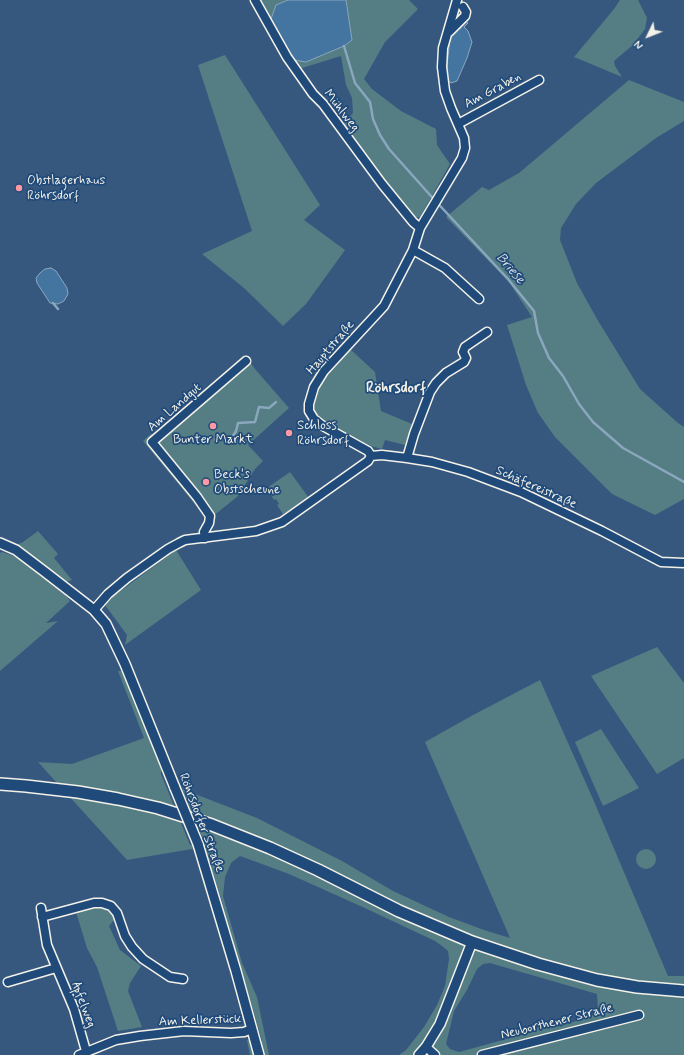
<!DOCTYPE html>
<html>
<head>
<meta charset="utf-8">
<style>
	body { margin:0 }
	#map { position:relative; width:684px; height:1055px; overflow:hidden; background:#36587f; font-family:Mynerve,sans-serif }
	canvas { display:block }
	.north { position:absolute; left:628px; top:16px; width:40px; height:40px; -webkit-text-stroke:3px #1f4a7a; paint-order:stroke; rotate:227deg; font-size:11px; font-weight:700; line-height:16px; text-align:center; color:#f4f1e8 }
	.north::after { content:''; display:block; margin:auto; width:14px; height:18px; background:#f4f1e8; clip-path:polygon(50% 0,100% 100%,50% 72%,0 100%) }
</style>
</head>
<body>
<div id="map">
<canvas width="684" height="1055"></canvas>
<div class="north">N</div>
</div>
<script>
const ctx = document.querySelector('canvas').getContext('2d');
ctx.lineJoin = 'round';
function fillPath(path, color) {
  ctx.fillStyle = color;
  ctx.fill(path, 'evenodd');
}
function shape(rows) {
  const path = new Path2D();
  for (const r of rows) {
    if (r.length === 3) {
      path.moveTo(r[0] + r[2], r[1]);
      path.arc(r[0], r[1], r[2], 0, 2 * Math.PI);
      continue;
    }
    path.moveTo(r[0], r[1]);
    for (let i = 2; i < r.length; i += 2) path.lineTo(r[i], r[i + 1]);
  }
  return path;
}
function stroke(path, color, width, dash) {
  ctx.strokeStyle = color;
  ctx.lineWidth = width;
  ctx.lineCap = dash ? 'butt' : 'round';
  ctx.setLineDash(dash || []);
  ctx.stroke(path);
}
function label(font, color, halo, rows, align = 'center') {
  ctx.font = font + ' Mynerve,sans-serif';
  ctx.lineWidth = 3.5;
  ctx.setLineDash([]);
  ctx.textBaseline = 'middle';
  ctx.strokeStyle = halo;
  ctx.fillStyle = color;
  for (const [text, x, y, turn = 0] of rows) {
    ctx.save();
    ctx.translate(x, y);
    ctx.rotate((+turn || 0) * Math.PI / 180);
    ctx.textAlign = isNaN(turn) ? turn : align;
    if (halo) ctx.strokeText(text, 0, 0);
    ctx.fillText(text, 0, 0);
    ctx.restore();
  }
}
fillPath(shape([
	[261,0,288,0,276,5,271,19],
	[346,0,409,0,418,9,385,42,364,79,372,89,401,111,436,129,437,145,450,164,420,217,415,218,409,213,380,178,342,125,353,113,352,98,346,85,341,56,299,69,294,60,306,62,352,40],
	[620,0,638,0,647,18,645,29,633,45,614,61,615,66,622,77,574,57,614,9],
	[225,55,320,205,304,220,345,250,306,304,283,326,244,288,202,254,252,231,198,65],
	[629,80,684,102,684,121,656,138,596,183,576,204,561,228,560,240,577,283,597,319,640,389,678,423,684,427,684,499,655,515,612,494,555,437,538,413,526,385,507,325,532,317,509,282,446,217,482,187,489,190,519,173],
	[350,349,375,372,381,411,412,424,405,445,385,440,382,449,371,446,323,421,315,412,313,404,317,392,335,364],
	[246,356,255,369,289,408,248,445,263,461,255,469,237,497,208,520,143,441,151,434,155,435],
	[290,472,309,498,283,514,277,505,279,504,276,499,274,500,267,488],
	[38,531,58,554,54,558,72,580,66,582,60,580,15,546,23,542],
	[176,550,201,590,125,645,127,635,105,605,115,595],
	[2,552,14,556,29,566,66,596,70,601,46,623,58,621,0,671,0,553],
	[657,647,684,683,684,758,657,774,591,676],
	[118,671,121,671,126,680,161,767,161,774,190,845,205,844,182,789,257,818,342,861,393,891,449,917,484,930,510,938,425,742,473,715,540,680,593,799,668,976,684,976,684,1055,399,1055,406,1050,424,1027,437,1005,445,986,449,959,448,951,442,946,435,941,367,909,289,874,240,856,231,863,225,877,223,896,242,963,257,997,269,1055,250,1055,247,1040,262,1041,220,895,205,848,192,849,127,860,38,762,72,764,144,738],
	[490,963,597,994,598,1013,573,1022,557,1026,548,1025,543,1021,540,1023,536,1030,525,1034,459,1052,450,1049,446,1044,454,1011,467,990,477,969,483,964],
	[601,729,639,788,603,806,575,742],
	[646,859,10],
	[95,907,102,907,111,912,115,919,109,926,120,950,141,966,130,983,128,991,142,1027,118,1031,97,967,87,948,76,912]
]), '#547d84');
const water = shape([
	[288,0,346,0,352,40,344,46,306,62,294,60,271,19,276,5,288,0],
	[465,21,468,23,464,27,468,31,472,42,467,58,457,81,451,83,447,79,447,66,450,39,454,32,465,21],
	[51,268,56,271,67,288,68,294,64,301,58,304,50,303,37,283,36,278,40,273,45,269,51,268]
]);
fillPath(water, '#4375a0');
stroke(water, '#8aa7bd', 1);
stroke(shape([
	[344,46,355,83,370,102,373,119,380,135,389,149,430,195,508,279,534,311,538,333,549,358,563,376,579,404,593,422,623,448,684,482],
	[53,303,58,309],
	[215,440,229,438,233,436,236,431,238,423,255,422,259,407,269,408,276,402]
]), '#8aa7bd', 2.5);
const minor = shape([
	[255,0,287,57,313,94,323,104,382,184,413,222,420,228],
	[449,32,465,16,466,12,463,7],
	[458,124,539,80],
	[413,250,445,268,479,299],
	[371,456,368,451,323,426,314,419,309,411,309,404,314,387,324,371,384,306,413,250,420,228,462,158,465,148,464,138,451,108,445,91,442,67,443,48,457,0],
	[371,456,382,455,407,458,432,462,468,472,521,492,602,531,661,562,684,563],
	[407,458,414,434,430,392,436,383,446,373,464,362,466,358,463,352,465,347,487,332],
	[205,538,204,532,209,523,210,516,197,497,152,442,246,361],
	[94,610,108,594,127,578,168,549,179,543,185,540,256,531,282,522,368,461,371,456],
	[41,908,47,945,74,1009,86,1051],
	[42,917,94,903,102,903,111,906,117,913,125,936,132,947,143,959,170,977,183,979],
	[8,982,56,968],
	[426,1047,435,1055],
	[79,1055,116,1040,140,1036,184,1031,231,1033,244,1032,252,1029],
	[482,1055,639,1015]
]);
const tertiary = shape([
	[0,543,16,550,45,572,94,610,106,624,125,664,175,788],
	[198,844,236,971,259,1055],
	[419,1055,426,1047,440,1024,472,942]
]);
const secondary = shape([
	[0,784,26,786,78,792,118,799,158,808,212,825,270,848,318,870,399,911,472,942,538,964,597,980,637,987,684,991]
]);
stroke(minor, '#f4f1e8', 11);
stroke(tertiary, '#f4f1e8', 12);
stroke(secondary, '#f4f1e8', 14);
stroke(minor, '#1f4a7a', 8);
stroke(tertiary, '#1f4a7a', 9);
stroke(secondary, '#1f4a7a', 11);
const tertiaryBridge = shape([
	[175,788,198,844]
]);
stroke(tertiaryBridge, '#f4f1e8', 12, []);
stroke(tertiaryBridge, '#1f4a7a', 9);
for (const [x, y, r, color] of [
	[19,188,4,"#ff9aa2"],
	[213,426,4,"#ff9aa2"],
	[289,433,4,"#ff9aa2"],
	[206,482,4,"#ff9aa2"]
]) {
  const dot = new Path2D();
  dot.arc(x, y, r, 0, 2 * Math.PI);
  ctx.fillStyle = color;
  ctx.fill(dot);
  stroke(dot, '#1f4a7a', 1.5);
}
label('13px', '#f4f1e8', '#1f4a7a', [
	["Am Graben",493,91,-28],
	["Mühlweg",341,111,52],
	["Hauptstraße",331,348,-50],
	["Am Landgut",175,408,-41],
	["Schäfereistraße",536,488,24],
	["Röhrsdorfer Straße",201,823,69],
	["Apfelweg",83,1005,70],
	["Am Kellerstück",200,1021,-2],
	["Neuborthener Straße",557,1022,-14]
]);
label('13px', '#f4f1e8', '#1f4a7a', [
	["Obstlagerhaus",27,181],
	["Röhrsdorf",27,196],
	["Schloss",297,426],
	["Röhrsdorf",297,441],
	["Bunter Markt",213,440,"center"],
	["Beck's",214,475],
	["Obstscheune",214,490]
], 'left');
label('italic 14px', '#d9dedd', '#1f4a7a', [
	["Briese",510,269,49]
]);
label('bold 15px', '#f4f1e8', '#1f4a7a', [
	["Röhrsdorf",396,389]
]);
</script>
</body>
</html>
